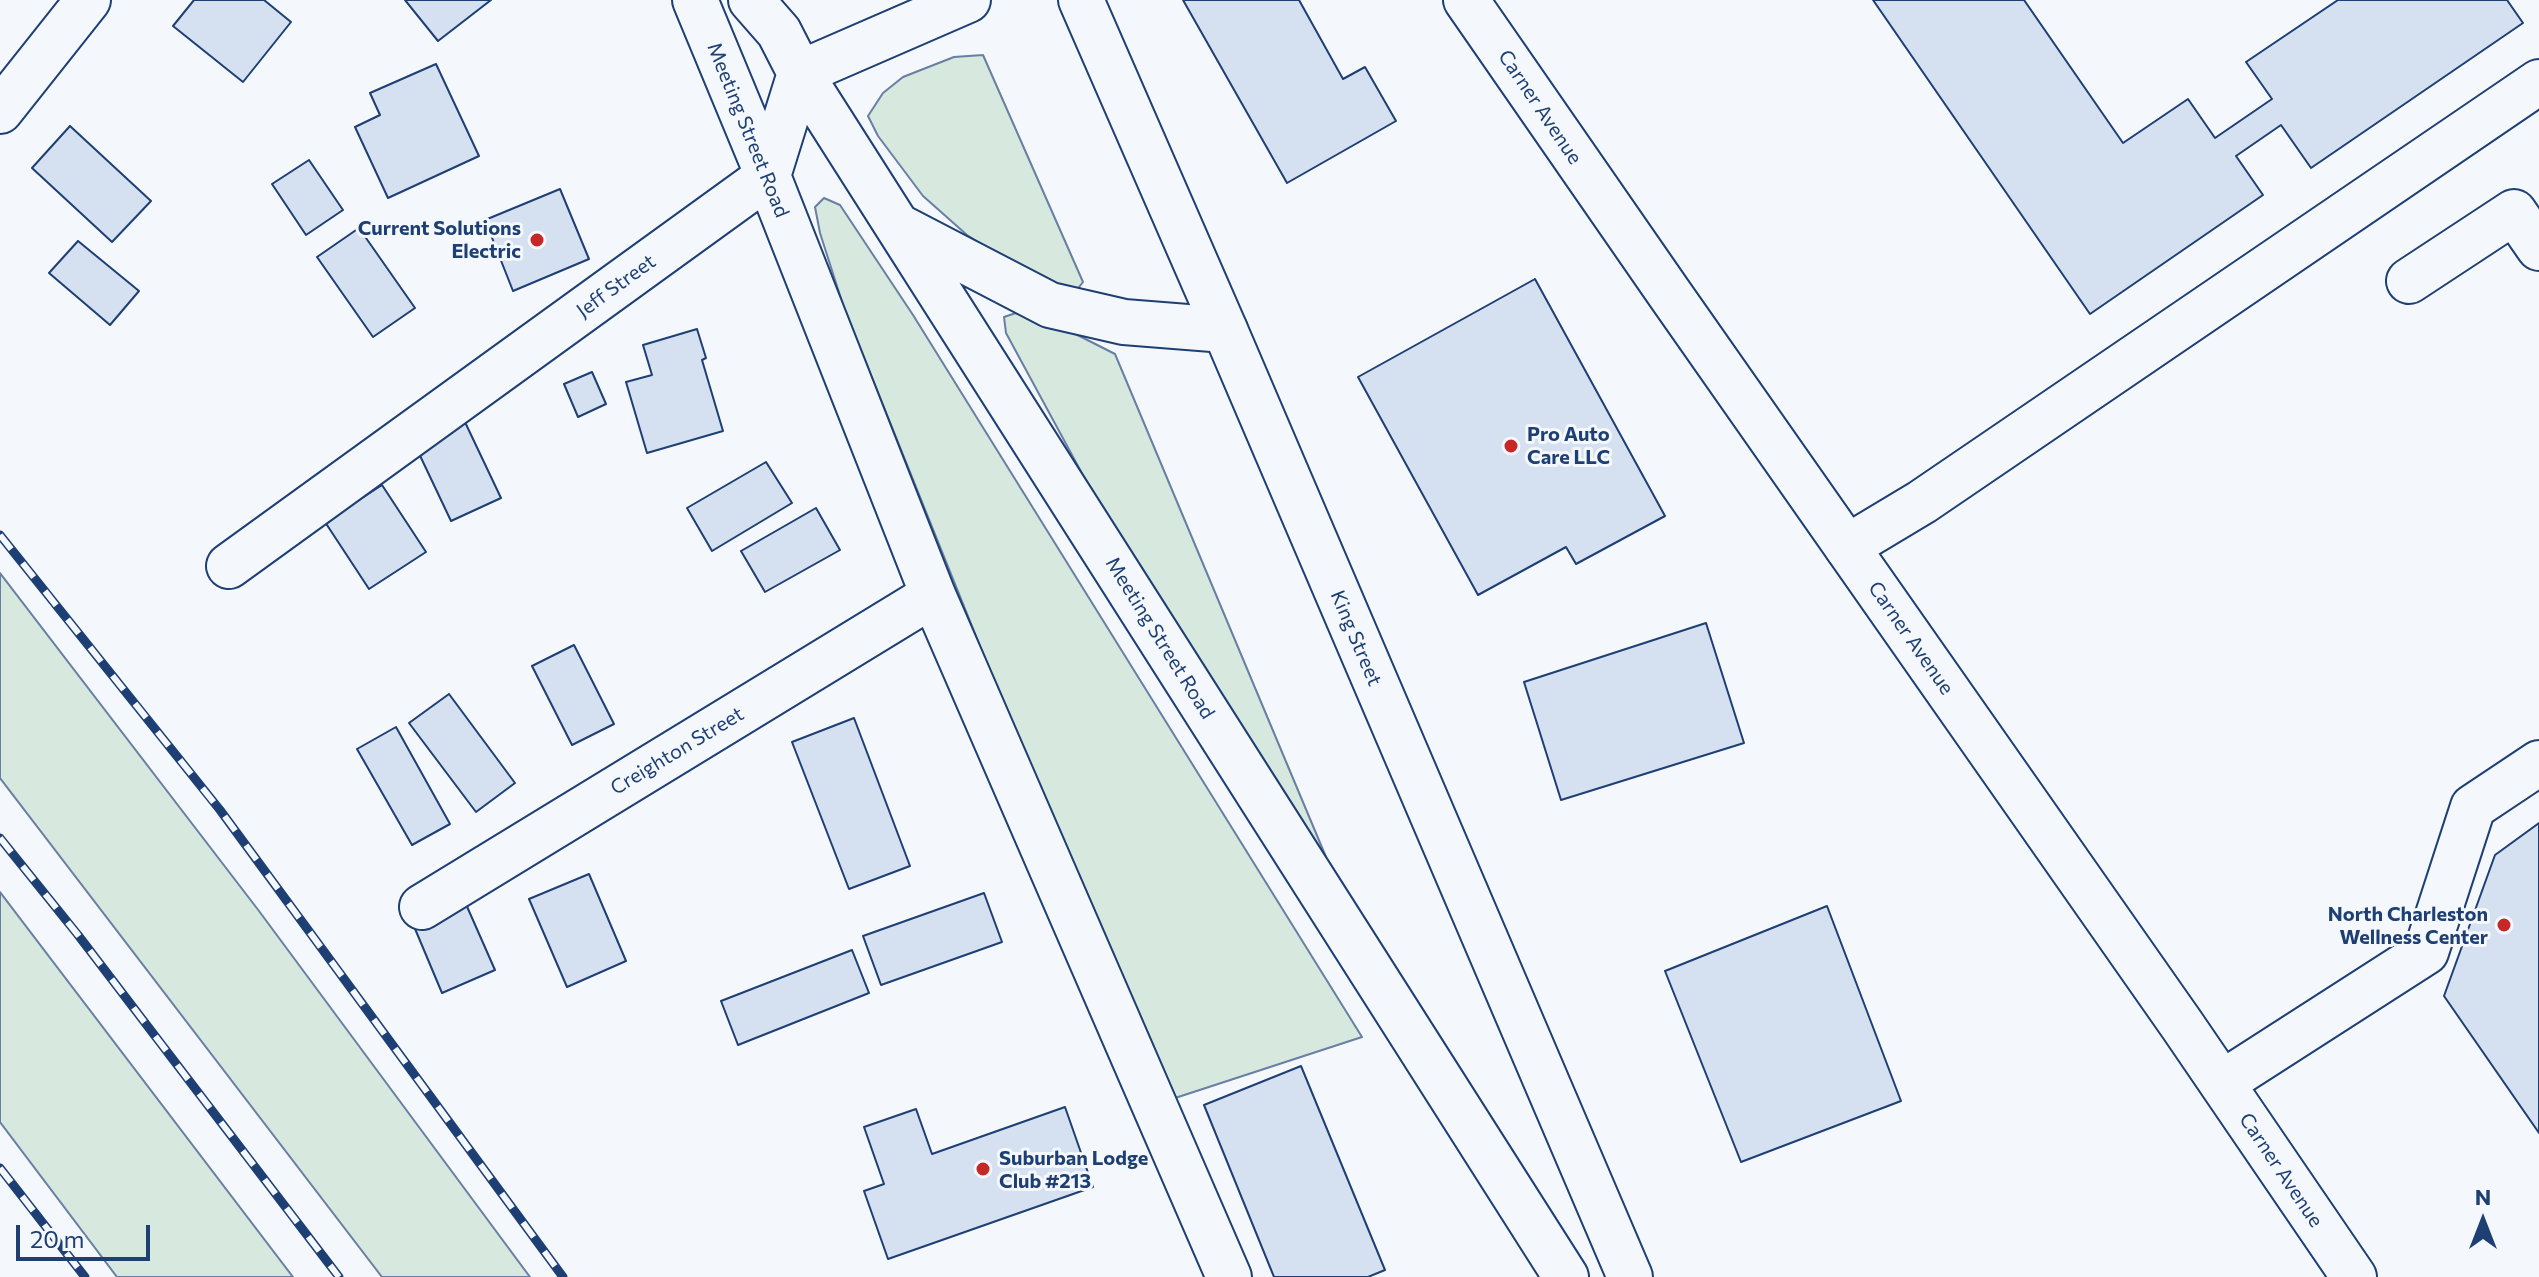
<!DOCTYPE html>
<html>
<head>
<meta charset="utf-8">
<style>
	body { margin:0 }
	#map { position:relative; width:2539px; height:1277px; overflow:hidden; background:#f4f7fb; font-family:Commissioner,sans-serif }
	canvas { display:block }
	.north { position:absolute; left:2443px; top:1181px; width:80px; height:80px; -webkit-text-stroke:6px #f4f7fb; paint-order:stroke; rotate:0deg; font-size:22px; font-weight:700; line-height:32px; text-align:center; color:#1d3f73 }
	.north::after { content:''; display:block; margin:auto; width:28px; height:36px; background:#1d3f73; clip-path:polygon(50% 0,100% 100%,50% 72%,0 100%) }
	.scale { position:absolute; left:16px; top:1225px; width:134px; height:36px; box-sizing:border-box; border:4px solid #1d3f73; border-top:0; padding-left:10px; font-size:24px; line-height:28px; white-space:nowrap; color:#1d3f73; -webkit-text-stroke:6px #f4f7fb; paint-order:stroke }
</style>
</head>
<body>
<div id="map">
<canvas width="2539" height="1277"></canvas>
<div class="north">N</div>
<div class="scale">20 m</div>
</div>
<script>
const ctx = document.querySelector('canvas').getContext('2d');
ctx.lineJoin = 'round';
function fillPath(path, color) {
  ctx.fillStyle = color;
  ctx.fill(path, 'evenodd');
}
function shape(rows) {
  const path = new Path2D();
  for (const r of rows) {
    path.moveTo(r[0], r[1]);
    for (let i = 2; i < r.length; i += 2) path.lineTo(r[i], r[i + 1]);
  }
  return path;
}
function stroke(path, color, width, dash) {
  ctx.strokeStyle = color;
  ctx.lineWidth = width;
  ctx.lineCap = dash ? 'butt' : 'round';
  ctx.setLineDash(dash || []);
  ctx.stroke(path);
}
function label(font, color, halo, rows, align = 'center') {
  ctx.font = font + ' Commissioner,sans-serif';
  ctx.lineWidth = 6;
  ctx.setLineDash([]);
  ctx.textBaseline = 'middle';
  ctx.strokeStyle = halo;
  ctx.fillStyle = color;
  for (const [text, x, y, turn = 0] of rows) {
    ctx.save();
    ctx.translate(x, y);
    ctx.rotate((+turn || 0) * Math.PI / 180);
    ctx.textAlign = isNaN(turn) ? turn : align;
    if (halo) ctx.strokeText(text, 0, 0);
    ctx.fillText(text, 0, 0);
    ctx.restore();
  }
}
const green = shape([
	[983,55,1083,282,1076,291,1054,284,1013,264,967,235,923,196,878,136,868,116,883,93,903,77,954,57,983,55],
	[824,198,840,205,913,315,1362,1037,1169,1100,1081,897,844,308,820,233,815,207,824,198],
	[1016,313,1042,317,1115,354,1326,857,1313,849,1251,754,1085,479,1006,333,1004,317,1016,313],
	[0,573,259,911,530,1277,382,1277,0,778,0,573],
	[0,892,293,1277,117,1277,0,1122,0,892]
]);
fillPath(green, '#d7e8df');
stroke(green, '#687fa3', 2);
const building = shape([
	[194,0,264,0,291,22,243,82,173,26,194,0],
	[405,0,491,0,438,41,405,0],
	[1183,0,1299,0,1343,79,1365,67,1396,121,1287,183,1183,0],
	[1873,0,2024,0,2123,143,2188,99,2215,138,2272,99,2246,62,2338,0,2507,0,2523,23,2311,168,2281,125,2236,156,2263,195,2090,314,1873,0],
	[436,64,479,156,388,198,355,127,380,115,370,93,436,64],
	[70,126,151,201,112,242,32,168,70,126],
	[309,160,343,210,306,235,272,184,309,160],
	[560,189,589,259,513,291,485,220,560,189],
	[359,228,415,308,373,337,317,257,359,228],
	[78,241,139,291,110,325,49,273,78,241],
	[1535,279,1665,516,1576,564,1566,547,1478,595,1358,377,1535,279],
	[697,329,706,358,702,360,723,431,647,453,626,382,652,375,643,345,697,329],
	[592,372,606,404,578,417,564,384,592,372],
	[464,420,501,498,451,521,414,443,464,420],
	[766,462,792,503,712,551,687,508,766,462],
	[382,485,426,552,369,589,325,522,382,485],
	[816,508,840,550,765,592,741,551,816,508],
	[1706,623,1744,743,1561,800,1524,682,1706,623],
	[574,645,614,724,572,745,532,666,574,645],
	[449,694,515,783,476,812,409,723,449,694],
	[854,718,910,866,849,889,792,742,854,718],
	[396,727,450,824,412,845,357,749,396,727],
	[2539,823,2539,1133,2444,996,2495,855,2539,823],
	[589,874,626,961,567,987,529,899,589,874],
	[984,893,1002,942,881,985,863,936,984,893],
	[465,902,495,970,442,993,413,924,465,902],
	[1827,906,1901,1101,1741,1162,1665,971,1827,906],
	[852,950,869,993,738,1045,721,1001,852,950],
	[1301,1066,1385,1270,1368,1277,1274,1277,1204,1105,1301,1066],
	[1065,1107,1093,1187,888,1259,864,1191,884,1184,864,1127,916,1109,932,1154,1065,1107]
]);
fillPath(building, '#d5e0f0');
stroke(building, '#1d3f73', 2);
const minor = shape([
	[695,0,768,176,933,595,1229,1277],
	[751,0,779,32,800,73,1566,1277],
	[0,111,88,0],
	[898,226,1050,305,1124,322,1225,330],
	[2409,281,2514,212,2539,248],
	[1847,547,1922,502,2539,82],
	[229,566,768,176,800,73,968,0],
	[422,907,933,595],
	[2222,1083,2426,952,2473,807,2539,763]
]);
const major = shape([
	[1081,0,1225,330,1630,1277],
	[1466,0,1669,293,2182,1025,2354,1277]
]);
stroke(minor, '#1d3f73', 48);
stroke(major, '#1d3f73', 48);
stroke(minor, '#f4f7fb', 44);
stroke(major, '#f4f7fb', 44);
const rail = shape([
	[0,535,220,810,563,1277],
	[0,838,78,935,339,1277],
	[0,1168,85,1277]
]);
stroke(rail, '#1d3f73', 9);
stroke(rail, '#f4f7fb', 6, [18]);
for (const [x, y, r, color] of [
	[537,240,8,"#c62828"],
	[1511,446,8,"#c62828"],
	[2504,925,8,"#c62828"],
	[983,1169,8,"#c62828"]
]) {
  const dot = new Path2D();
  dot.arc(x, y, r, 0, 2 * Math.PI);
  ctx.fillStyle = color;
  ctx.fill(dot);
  stroke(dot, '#f4f7fb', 3);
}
label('20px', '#1d3f73', '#f4f7fb', [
	["Carner Avenue",1540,107,56],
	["Meeting Street Road",748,130,68],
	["Jeff Street",616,286,-36],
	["Meeting Street Road",1160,638,58],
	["King Street",1356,638,67],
	["Carner Avenue",1911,638,55],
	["Creighton Street",677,751,-31],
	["Carner Avenue",2281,1170,56]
]);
label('bold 20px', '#1d3f73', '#f4f7fb', [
	["Current Solutions",521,228],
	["Electric",521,251],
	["Pro Auto",1527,434,"left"],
	["Care LLC",1527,457,"left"],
	["North Charleston",2488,914],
	["Wellness Center",2488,937],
	["Suburban Lodge",999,1158,"left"],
	["Club #213",999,1181,"left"]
], 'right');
</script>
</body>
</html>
